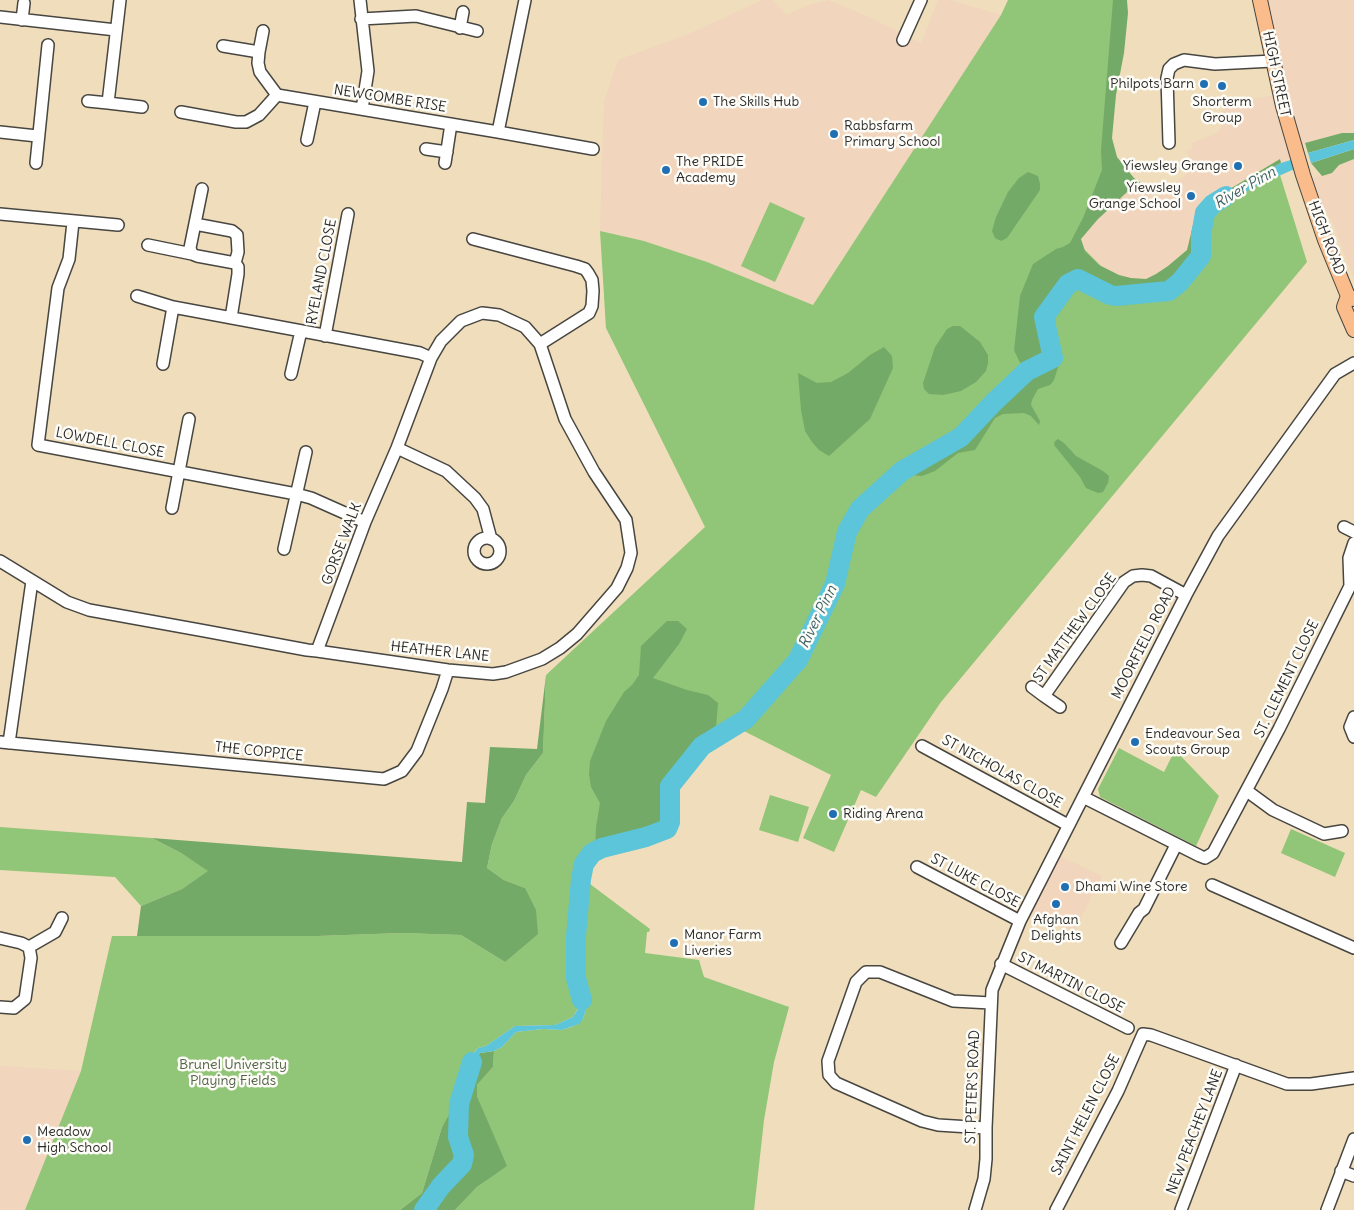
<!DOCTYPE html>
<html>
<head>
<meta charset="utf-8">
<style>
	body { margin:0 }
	canvas { display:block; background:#efddbb }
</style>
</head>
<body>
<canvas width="1354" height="1210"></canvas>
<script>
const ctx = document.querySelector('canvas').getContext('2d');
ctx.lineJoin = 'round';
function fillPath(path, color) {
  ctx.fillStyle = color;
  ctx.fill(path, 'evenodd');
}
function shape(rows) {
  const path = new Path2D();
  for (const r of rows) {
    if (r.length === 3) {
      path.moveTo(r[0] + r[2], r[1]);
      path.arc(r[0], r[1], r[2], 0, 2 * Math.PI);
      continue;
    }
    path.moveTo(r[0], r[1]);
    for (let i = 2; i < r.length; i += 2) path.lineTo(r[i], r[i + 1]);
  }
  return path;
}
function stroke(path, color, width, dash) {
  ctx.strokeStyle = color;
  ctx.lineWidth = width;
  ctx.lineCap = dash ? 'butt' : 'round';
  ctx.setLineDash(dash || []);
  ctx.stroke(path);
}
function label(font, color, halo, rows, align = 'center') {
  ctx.font = font + ' Delius,sans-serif';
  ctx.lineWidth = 5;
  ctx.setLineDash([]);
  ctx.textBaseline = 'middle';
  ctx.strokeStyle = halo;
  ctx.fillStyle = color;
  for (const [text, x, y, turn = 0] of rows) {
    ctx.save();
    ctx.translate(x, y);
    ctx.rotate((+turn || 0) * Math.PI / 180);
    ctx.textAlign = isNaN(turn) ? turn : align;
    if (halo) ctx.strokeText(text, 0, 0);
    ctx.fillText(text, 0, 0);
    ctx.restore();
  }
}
fillPath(shape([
	[762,0,773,0,786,15,806,6,828,0,858,12,921,43,938,0,951,0,1001,15,813,305,707,262,644,241,600,231,604,101,618,60,691,33],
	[1262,0,1354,0,1354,133,1342,133,1296,146],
	[1279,95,1297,158,1281,163,1206,206,1202,211,1199,255,1179,281,1168,290,1129,294,1075,240,1127,192,1141,183,1157,198,1193,169,1187,150,1193,148,1192,143,1219,132,1222,124,1223,107,1233,101],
	[1354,159,1354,280,1332,221,1305,180,1332,173,1339,165],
	[1060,856,1102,876,1074,932,1031,911],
	[0,1066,81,1071,25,1210,0,1210]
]), '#f1d5bd');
fillPath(shape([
	[1008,0,1116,0,1110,136,1127,192,1075,240,1129,294,1110,293,1095,287,1110,295,1116,296,1169,291,1180,282,1200,256,1201,235,1203,223,1208,214,1254,187,1280,175,1307,262,941,702,876,797,861,790,834,852,803,838,831,775,736,727,704,750,674,787,675,820,669,832,595,856,587,867,586,881,650,929,649,932,647,932,645,953,699,960,704,977,789,1007,774,1062,764,1120,754,1210,455,1210,477,1187,506,1166,477,1096,477,1085,493,1067,494,1051,502,1047,516,1032,543,1029,562,1030,574,1026,583,1019,587,1006,577,972,581,1003,573,1017,555,1025,515,1026,486,1046,478,1048,472,1055,465,1065,464,1088,442,1127,422,1193,400,1210,25,1210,81,1071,112,936,318,936,402,933,461,935,505,962,525,888,504,880,487,868,492,844,502,818,514,801,526,775,543,753,546,675,705,527,606,328,600,231,644,241,707,262,813,305,1001,15],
	[770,202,805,218,775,282,741,266],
	[1119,748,1164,772,1175,750,1219,796,1196,846,1100,797,1098,789],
	[770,795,809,807,798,842,759,830],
	[0,827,152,838,181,853,209,871,182,889,141,906,115,877,0,870],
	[1291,829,1345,853,1335,877,1281,853]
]), '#91c577');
fillPath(shape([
	[1113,0,1127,0,1128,13,1124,53,1116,95,1112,138,1117,157,1134,178,1141,183,1127,192,1098,219,1081,239,1085,251,1099,265,1119,275,1131,278,1146,279,1156,274,1168,266,1187,250,1194,221,1199,210,1213,199,1280,159,1281,163,1226,194,1202,211,1199,255,1179,281,1168,290,1116,294,1110,293,1078,279,1068,284,1044,317,1053,358,1027,371,1019,361,1014,350,1020,296,1033,264,1056,249,1063,247,1070,243,1083,218,1102,170,1101,150],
	[1342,133,1354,133,1354,140,1308,153,1305,143],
	[1354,149,1354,159,1339,165,1332,173,1322,176,1311,163],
	[1028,172,1038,176,1040,184,1040,190,1007,238,1001,241,995,238,992,231,996,217,1008,192,1019,178],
	[953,326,960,326,980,342,988,355,988,363,986,371,976,382,961,391,943,395,929,394,924,389,923,383,935,347,947,329],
	[884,347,892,356,893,368,870,419,829,456,819,450,812,442,805,431,801,410,798,373,817,383,831,382,848,373,870,355],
	[1061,358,1054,380,1050,385,1038,389,1032,400,1031,405,1040,421,1039,425,1031,416,1024,413,1003,414,995,418,975,450,958,453,935,471,922,476,910,475,911,471,962,442,1010,390,1034,376,1055,359],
	[1058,439,1064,443,1076,456,1103,471,1109,476,1108,483,1103,492,1098,493,1086,488,1080,477,1054,445,1055,441],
	[667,621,678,621,687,629,679,644,653,678,687,690,708,695,718,703,716,728,711,745,704,750,674,787,675,820,669,832,595,856,596,827,600,803,591,787,589,774,590,761,606,721,624,692,632,685,639,675,641,646],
	[546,675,543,753,526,775,514,801,502,818,492,844,487,868,504,880,525,888,536,910,538,934,505,962,461,935,402,933,318,936,137,936,141,906,182,889,208,871,181,853,152,838,462,862,467,802,485,803,490,747,537,749],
	[494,1051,493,1067,477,1085,477,1096,507,1166,477,1187,455,1210,400,1210,422,1193,442,1127,471,1074,473,1065,480,1053]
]), '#74aa68');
fillPath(shape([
	[1354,140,1354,149,1311,163,1308,153],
	[1297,158,1299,167,1254,187,1208,214,1202,211,1226,194,1281,163],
	[577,971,587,1006,583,1019,579,1024,562,1030,543,1029,516,1032,502,1047,494,1051,480,1053,473,1065,471,1074,464,1088,465,1065,478,1048,486,1046,515,1026,555,1025,573,1017,581,1004,572,982]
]), '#5cc5d9');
stroke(shape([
	[582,1000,576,978,576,936,581,879,584,864,592,853,602,848,646,837,667,829,670,822,670,786,702,746,746,719,798,660,835,584,847,532,860,509,902,471,961,437,994,402,1027,371,1053,358,1044,317,1068,284,1078,279,1110,295,1116,296,1169,291,1180,282,1201,256,1201,235,1205,213,1213,204,1226,196],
	[424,1210,441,1186,462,1164,464,1155,458,1137,459,1104,472,1062]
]), '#5cc5d9', 20);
const minor = shape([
	[120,0,108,103,142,107],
	[360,0,368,71,362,109],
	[525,0,498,132,593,149],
	[0,17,116,30],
	[361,19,416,16,477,31],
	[22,20,24,3],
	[460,28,463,12],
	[903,40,921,0],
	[223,46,259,52,258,63,260,72,277,95],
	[259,52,263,31],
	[88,101,108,103],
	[181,112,236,122,246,122,259,115,277,95,498,132],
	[0,132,37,136],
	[307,140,315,102],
	[1169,143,1167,78,1169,69,1174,64,1184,60,1215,64,1273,61],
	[426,149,447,152],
	[36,163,48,45],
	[445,163,451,124],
	[202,189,190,248,192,254,197,256,235,263,238,267,238,274,231,318],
	[0,214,118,225],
	[73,222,69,259,58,288,38,445,296,494,311,498,365,522],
	[195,224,232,231,237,235,238,252,235,263],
	[473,239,576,266,585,269,588,273,592,280,593,291,592,306,589,313,540,344],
	[148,245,192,254],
	[137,296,173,307,420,353,431,358],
	[325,336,348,214],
	[163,364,173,307],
	[291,374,301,331],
	[397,448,446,471,475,498,483,509,491,539],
	[172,508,189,419],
	[1344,527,1354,532],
	[487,551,13],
	[284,549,306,452],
	[0,561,67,602,89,610,205,631,307,650,317,651,414,665,448,670,493,674,506,672,542,659,560,648,577,634,617,588,627,568,631,553,626,520,594,472,565,419,540,344,525,327,499,315,482,313,461,321,441,341,431,358,397,448,365,522,317,651],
	[1032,687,1044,696],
	[1060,707,1044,696,1124,582,1133,576,1142,575,1151,576,1186,595],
	[1354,717,1350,727,1354,737],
	[0,742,384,779,402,771,417,751,442,689,448,670],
	[9,743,32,581],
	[922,746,1068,825],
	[1247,791,1273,810,1324,834,1342,831],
	[1083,797,1200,856,1205,858,1213,853,1279,729,1350,586,1349,558,1354,543],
	[917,867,1020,921],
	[1212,885,1354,948],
	[0,938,21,943,29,947,31,958,25,999,14,1008,0,1007],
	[1121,943,1139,913,1144,909,1176,845],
	[29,947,55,932,62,918],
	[1001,964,1128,1028],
	[986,1128,938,1125,922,1121,836,1083,829,1075,828,1061,856,982,866,972,880,972,953,1001,991,1003],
	[1341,1171,1354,1176],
	[975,1210,984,1179,986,1159,986,1128,992,990,1020,921,1186,595,1218,536,1335,374,1354,363],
	[1056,1210,1118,1091,1143,1034,1151,1035,1287,1084,1311,1084,1354,1078],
	[1181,1210,1236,1065],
	[1327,1210,1354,1139]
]);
const major = shape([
	[1260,0,1283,106,1303,175,1325,240,1348,296,1354,299],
	[1348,296,1344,307,1354,330]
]);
stroke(minor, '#484641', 14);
stroke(major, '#484641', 16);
stroke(minor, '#fff', 11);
stroke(major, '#f9bc8a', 14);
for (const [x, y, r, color] of [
	[1204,84,5,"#1f6fb2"],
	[1222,86,5,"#1f6fb2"],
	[703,102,5,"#1f6fb2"],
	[834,134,5,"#1f6fb2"],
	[1238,166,5,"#1f6fb2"],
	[666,170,5,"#1f6fb2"],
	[1191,196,5,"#1f6fb2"],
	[1135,742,5,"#1f6fb2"],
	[833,814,5,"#1f6fb2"],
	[1065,887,5,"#1f6fb2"],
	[1056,904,5,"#1f6fb2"],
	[674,943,5,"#1f6fb2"],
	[27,1140,5,"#1f6fb2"]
]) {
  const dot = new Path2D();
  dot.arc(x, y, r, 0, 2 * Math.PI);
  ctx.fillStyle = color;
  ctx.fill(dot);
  stroke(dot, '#fdfcf7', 2);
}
label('14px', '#2b2b2b', '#fdfcf7', [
	["HIGH STREET",1276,74,78],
	["NEWCOMBE RISE",390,99,9],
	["HIGH ROAD",1326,238,69],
	["RYELAND CLOSE",322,272,-79],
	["LOWDELL CLOSE",110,443,11],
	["GORSE WALK",342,544,-69],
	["ST MATTHEW CLOSE",1075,628,-54],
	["MOORFIELD ROAD",1144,643,-63],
	["HEATHER LANE",440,652,6],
	["ST. CLEMENT CLOSE",1287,679,-64],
	["THE COPPICE",259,752,6],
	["ST NICHOLAS CLOSE",1002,772,29],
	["ST LUKE CLOSE",975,881,28],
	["ST MARTIN CLOSE",1071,983,27],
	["ST. PETER'S ROAD",973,1087,-88],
	["SAINT HELEN CLOSE",1086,1115,-63],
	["NEW PEACHEY LANE",1195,1132,-69]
]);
label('14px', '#2b2b2b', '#fdfcf7', [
	["Philpots Barn",1194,84,"right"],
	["The Skills Hub",713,102],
	["Shorterm",1222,102,"center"],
	["Group",1222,118,"center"],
	["Rabbsfarm",844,126],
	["Primary School",844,142],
	["The PRIDE",676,162],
	["Academy",676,178],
	["Yiewsley Grange",1228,166,"right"],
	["Yiewsley",1181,188,"right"],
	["Grange School",1181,204,"right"],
	["Endeavour Sea",1145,734],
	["Scouts Group",1145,750],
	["Riding Arena",843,814],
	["Dhami Wine Store",1075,887],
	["Afghan",1056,920,"center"],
	["Delights",1056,936,"center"],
	["Manor Farm",684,935],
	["Liveries",684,951],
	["Meadow",37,1132],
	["High School",37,1148]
], 'left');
label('14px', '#4f6146', '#fdfcf7', [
	["Brunel University",233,1065],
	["Playing Fields",233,1081]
]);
label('italic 15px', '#3c6168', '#fdfcf7', [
	["River Pinn",1245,188,-30],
	["River Pinn",818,617,-64]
]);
</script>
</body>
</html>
